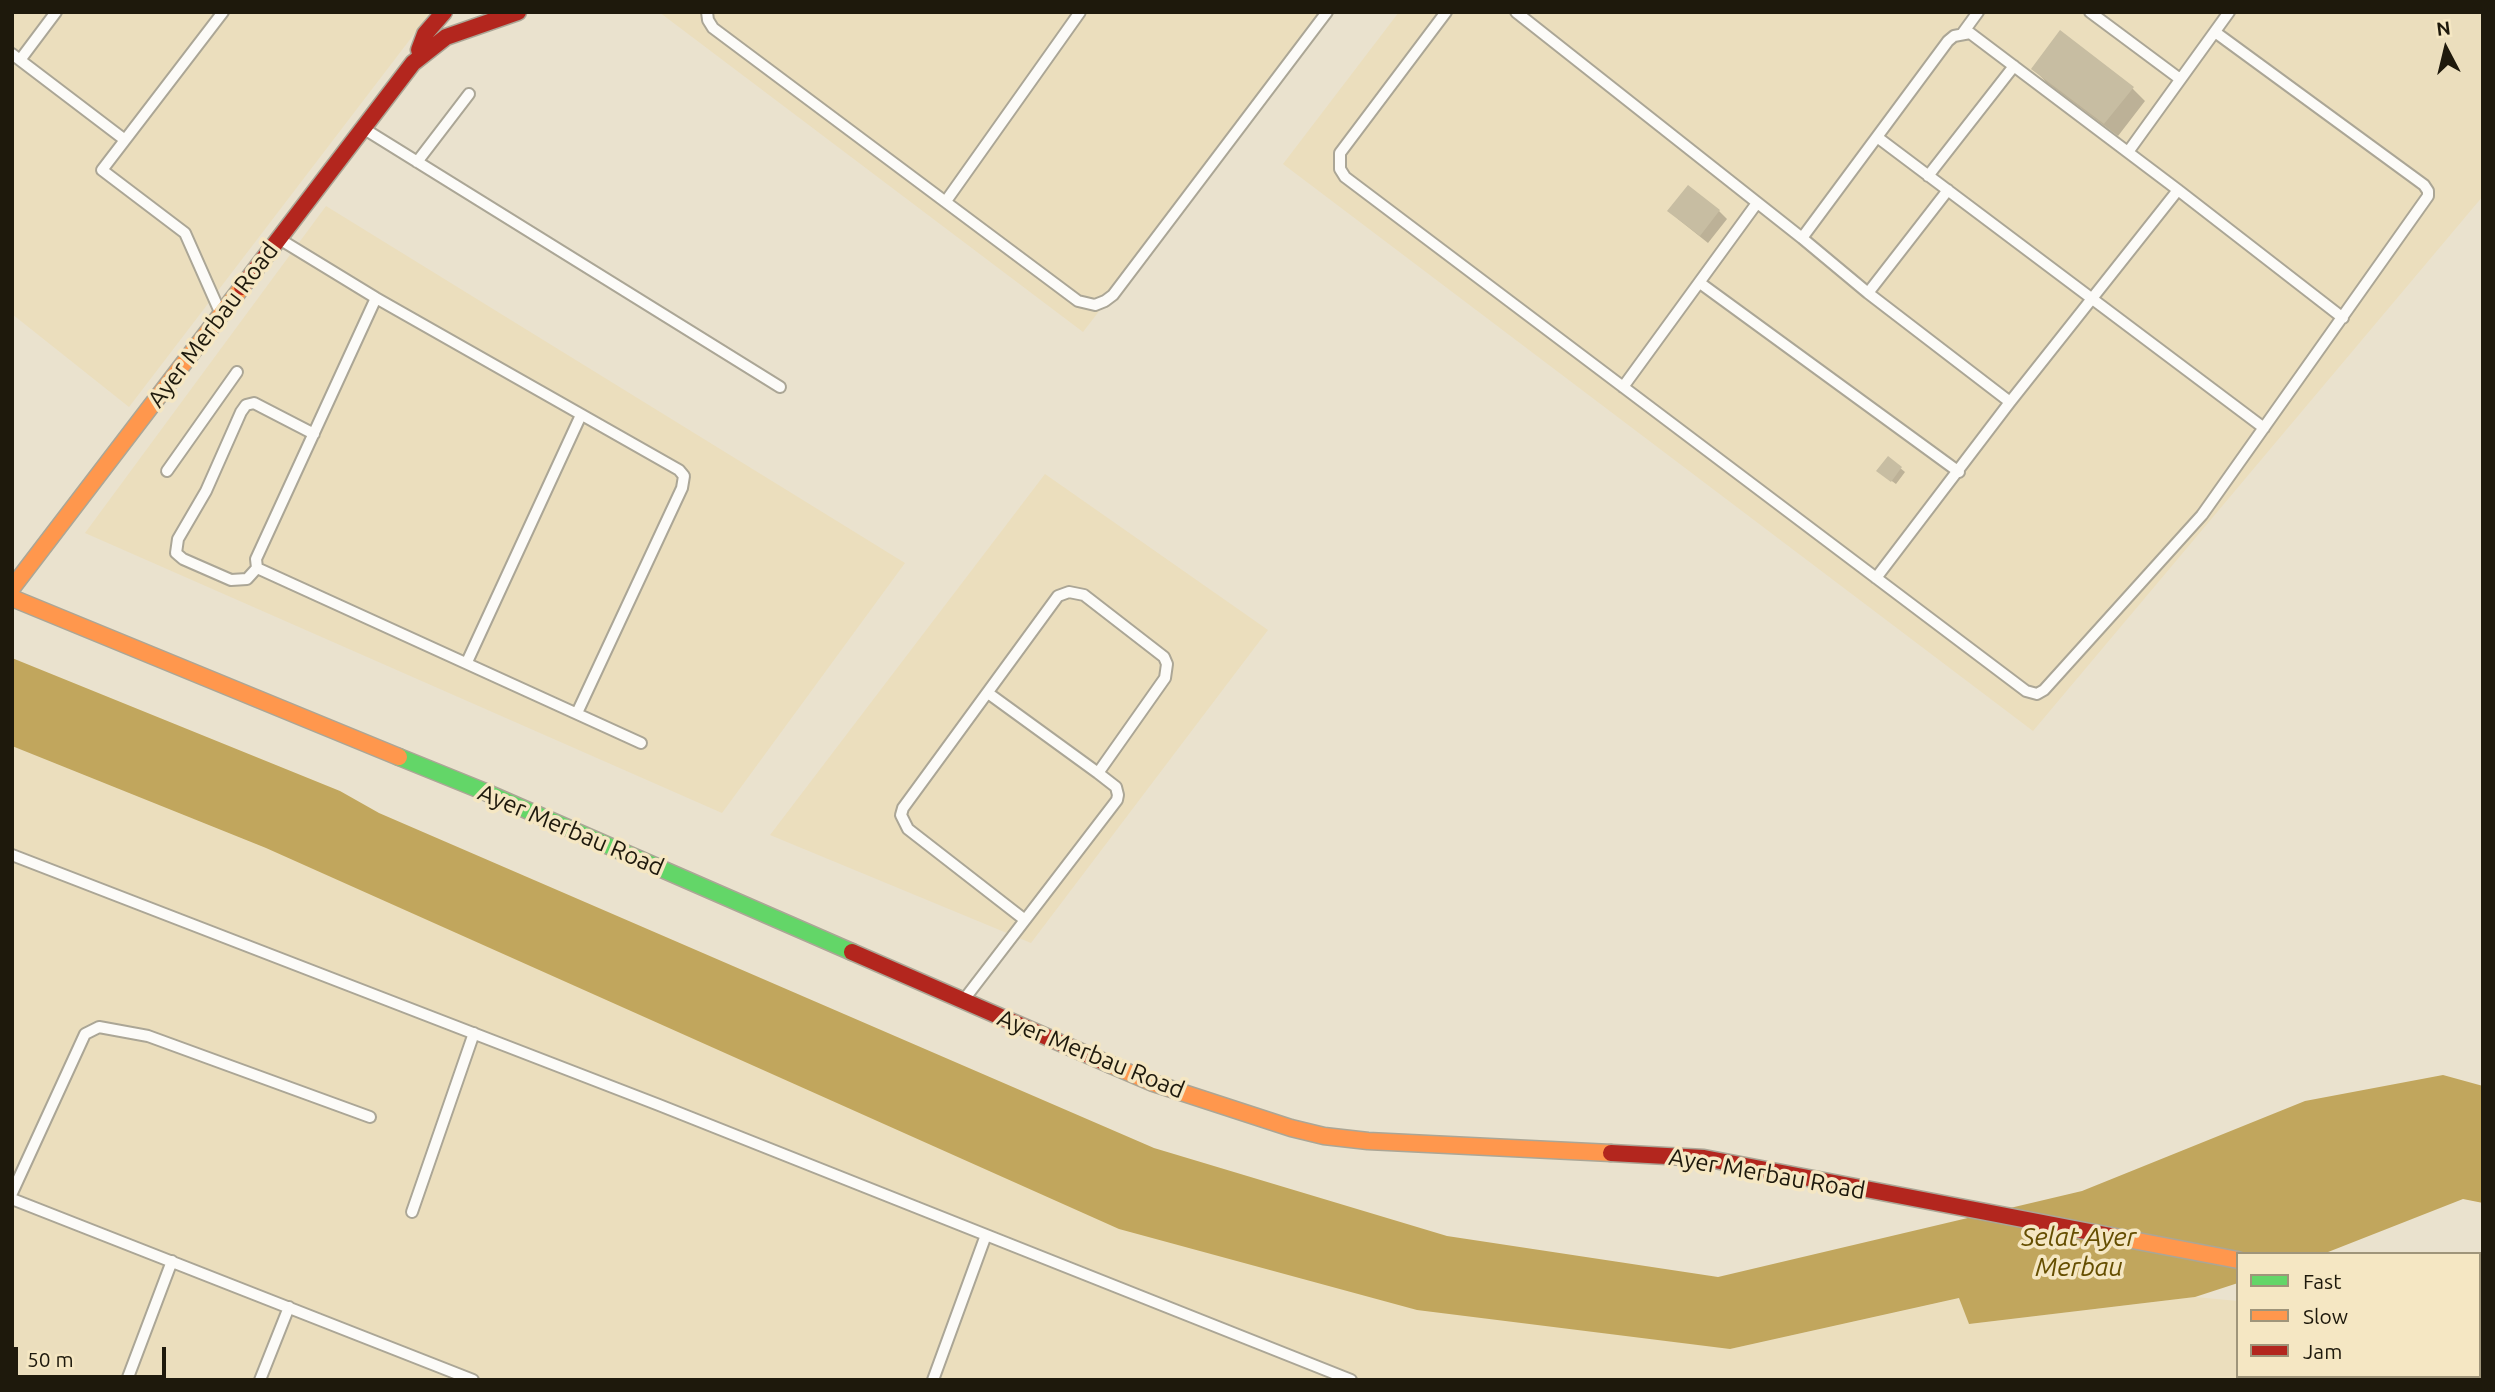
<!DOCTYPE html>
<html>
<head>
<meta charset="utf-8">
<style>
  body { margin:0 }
  #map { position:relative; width:2495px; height:1392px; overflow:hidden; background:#eae2ce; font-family:Ubuntu,sans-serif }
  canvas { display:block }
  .frame { position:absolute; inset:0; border:14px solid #1e190c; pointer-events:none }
  .legend { position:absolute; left:2236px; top:1252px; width:245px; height:126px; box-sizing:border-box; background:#f5e7c3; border:2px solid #9f957a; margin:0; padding:9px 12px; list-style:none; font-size:21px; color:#1e190c }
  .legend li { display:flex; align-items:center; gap:14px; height:35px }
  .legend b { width:35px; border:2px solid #9f957a }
  .north { position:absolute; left:2411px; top:14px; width:70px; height:70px; -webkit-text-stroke:5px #f5e7c3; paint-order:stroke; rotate:353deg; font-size:19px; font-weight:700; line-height:28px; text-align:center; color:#1e190c }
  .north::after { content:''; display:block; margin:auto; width:24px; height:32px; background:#1e190c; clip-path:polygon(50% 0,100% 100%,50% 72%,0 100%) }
  .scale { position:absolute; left:14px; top:1347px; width:152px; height:32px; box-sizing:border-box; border:4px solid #1e190c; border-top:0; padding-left:9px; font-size:21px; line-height:24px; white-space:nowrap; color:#1e190c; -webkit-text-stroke:5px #f5e7c3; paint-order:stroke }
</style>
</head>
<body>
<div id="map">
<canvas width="2495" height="1392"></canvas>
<div class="frame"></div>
<ul class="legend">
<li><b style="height:9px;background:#63d668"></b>Fast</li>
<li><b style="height:9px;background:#ff974d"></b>Slow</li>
<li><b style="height:9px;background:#b3261e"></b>Jam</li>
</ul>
<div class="north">N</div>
<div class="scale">50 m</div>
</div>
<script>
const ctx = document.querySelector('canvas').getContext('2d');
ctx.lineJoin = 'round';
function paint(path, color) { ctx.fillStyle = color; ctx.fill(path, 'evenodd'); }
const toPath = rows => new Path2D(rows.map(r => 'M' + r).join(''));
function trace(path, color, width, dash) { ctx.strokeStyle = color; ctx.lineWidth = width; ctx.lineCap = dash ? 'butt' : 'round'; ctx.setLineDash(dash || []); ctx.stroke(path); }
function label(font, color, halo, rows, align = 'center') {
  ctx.font = font + ' Ubuntu,sans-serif'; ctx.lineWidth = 7; ctx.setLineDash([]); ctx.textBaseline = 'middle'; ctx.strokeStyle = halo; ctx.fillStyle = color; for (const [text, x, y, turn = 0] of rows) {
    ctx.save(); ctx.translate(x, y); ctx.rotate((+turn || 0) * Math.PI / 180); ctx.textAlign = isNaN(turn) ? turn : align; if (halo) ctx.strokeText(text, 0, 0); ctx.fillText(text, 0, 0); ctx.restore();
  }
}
const built = toPath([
  [12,12,431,12,129,407,12,314],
  [659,12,1329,12,1083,332],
  [1399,12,2483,12,2481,17,2483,196,2033,731,1283,164],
  [326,206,905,563,722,813,85,533],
  [1045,474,1268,630,1031,943,770,835],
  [12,746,266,848,1730,1349,1960,1298,1969,1324,2195,1297,2238,1301,2238,1376,2479,1376,2479,1319,2483,1320,2483,1380,12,1380]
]);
const water = toPath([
  [12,658,340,791,379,813,1154,1148,1447,1236,1718,1277,2082,1191,2305,1101,2443,1075,2483,1086,2483,1203,2463,1199,2323,1254,2238,1254,2238,1283,2195,1297,1969,1324,1959,1298,1730,1349,1417,1310,1119,1229,266,848,12,746]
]);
const shadow = toPath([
  [2060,32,2133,89,2145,101,2118,136,2046,82,2034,69],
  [1719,211,1727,219,1708,243,1678,219],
  [1888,458,1905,472,1896,484,1882,474]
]);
const building = toPath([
  [2060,30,2134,87,2104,124,2031,69],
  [1688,185,1720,210,1700,236,1667,211],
  [1888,456,1902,467,1891,482,1876,471]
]);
const lane = toPath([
  [707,12,708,20,713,28,1078,301,1095,305,1105,301,1113,295,1327,12],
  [1446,12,1340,153,1340,169,1345,177,2026,691,2037,694,2044,690,2202,515,2428,196,2428,191,2424,185,2215,32],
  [1516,12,1802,238,1868,293,2010,402],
  [2090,12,2180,79],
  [1962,34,1978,12],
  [12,54,125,140,223,12],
  [20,60,56,12],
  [366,130,780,387],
  [1877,137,2264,428],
  [125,140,102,170,185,233,220,312],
  [2128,152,2229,12],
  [417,162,469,94],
  [1928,176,2014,66],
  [946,201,1080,12],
  [1802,238,1948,41,1954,36,1970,33,2178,190,2343,318],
  [281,240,376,298,679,470,684,476,682,488,577,713],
  [1700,283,1959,472],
  [1868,293,1948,190],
  [1623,387,1757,203],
  [314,434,254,403,246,405,241,412,206,491,178,539,176,553,183,559,231,580,247,579,257,568,256,559,376,298],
  [167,471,237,372],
  [257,568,641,743],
  [1876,578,2010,402,2178,190],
  [467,662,581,415],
  [12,855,659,1105,1351,1380],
  [1025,920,908,829,901,815,903,808,1058,596,1069,592,1084,595,1164,657,1167,664,1165,678,1098,773],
  [966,997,1117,800,1118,795,1116,787,1098,773,988,693],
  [12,1193,85,1034,99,1027,148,1036,370,1117],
  [12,1199,473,1380],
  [412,1212,474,1033],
  [127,1380,172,1261],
  [260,1380,289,1307],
  [933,1380,986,1235]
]);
const fast = toPath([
  [399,757,483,791,852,952]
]);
const slow = toPath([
  [12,588,242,287],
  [12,598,399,757],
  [1111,1065,1153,1083,1291,1128,1324,1136,1368,1141,1611,1153],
  [2111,1236,2238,1260]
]);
const jam = toPath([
  [419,50,425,34,444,12],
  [242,287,413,63,446,37,518,12],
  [852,952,1111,1065],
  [1611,1153,1704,1158,2111,1236],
  [2479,1307,2483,1307]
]);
const streetNames = [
  ["Ayer Merbau Road",213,325,-53],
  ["Ayer Merbau Road",571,830,23],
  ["Ayer Merbau Road",1091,1054,22],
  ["Ayer Merbau Road",1767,1174,10]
];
const waterNames = [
  ["Selat Ayer",2079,1237],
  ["Merbau",2079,1267]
];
paint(built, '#ebdebd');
paint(water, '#c1a65d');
paint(shadow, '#0003');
paint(building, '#c7bda2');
trace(lane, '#aba696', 14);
trace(fast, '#aba696', 19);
trace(slow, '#aba696', 19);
trace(jam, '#aba696', 19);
trace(lane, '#fcfbf8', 10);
trace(fast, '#63d668', 16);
trace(slow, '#ff974d', 16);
trace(jam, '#b3261e', 16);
label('24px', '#1e190c', '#f5e7c3', streetNames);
label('italic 26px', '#654e00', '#f5e7c3', waterNames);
</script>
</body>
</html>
